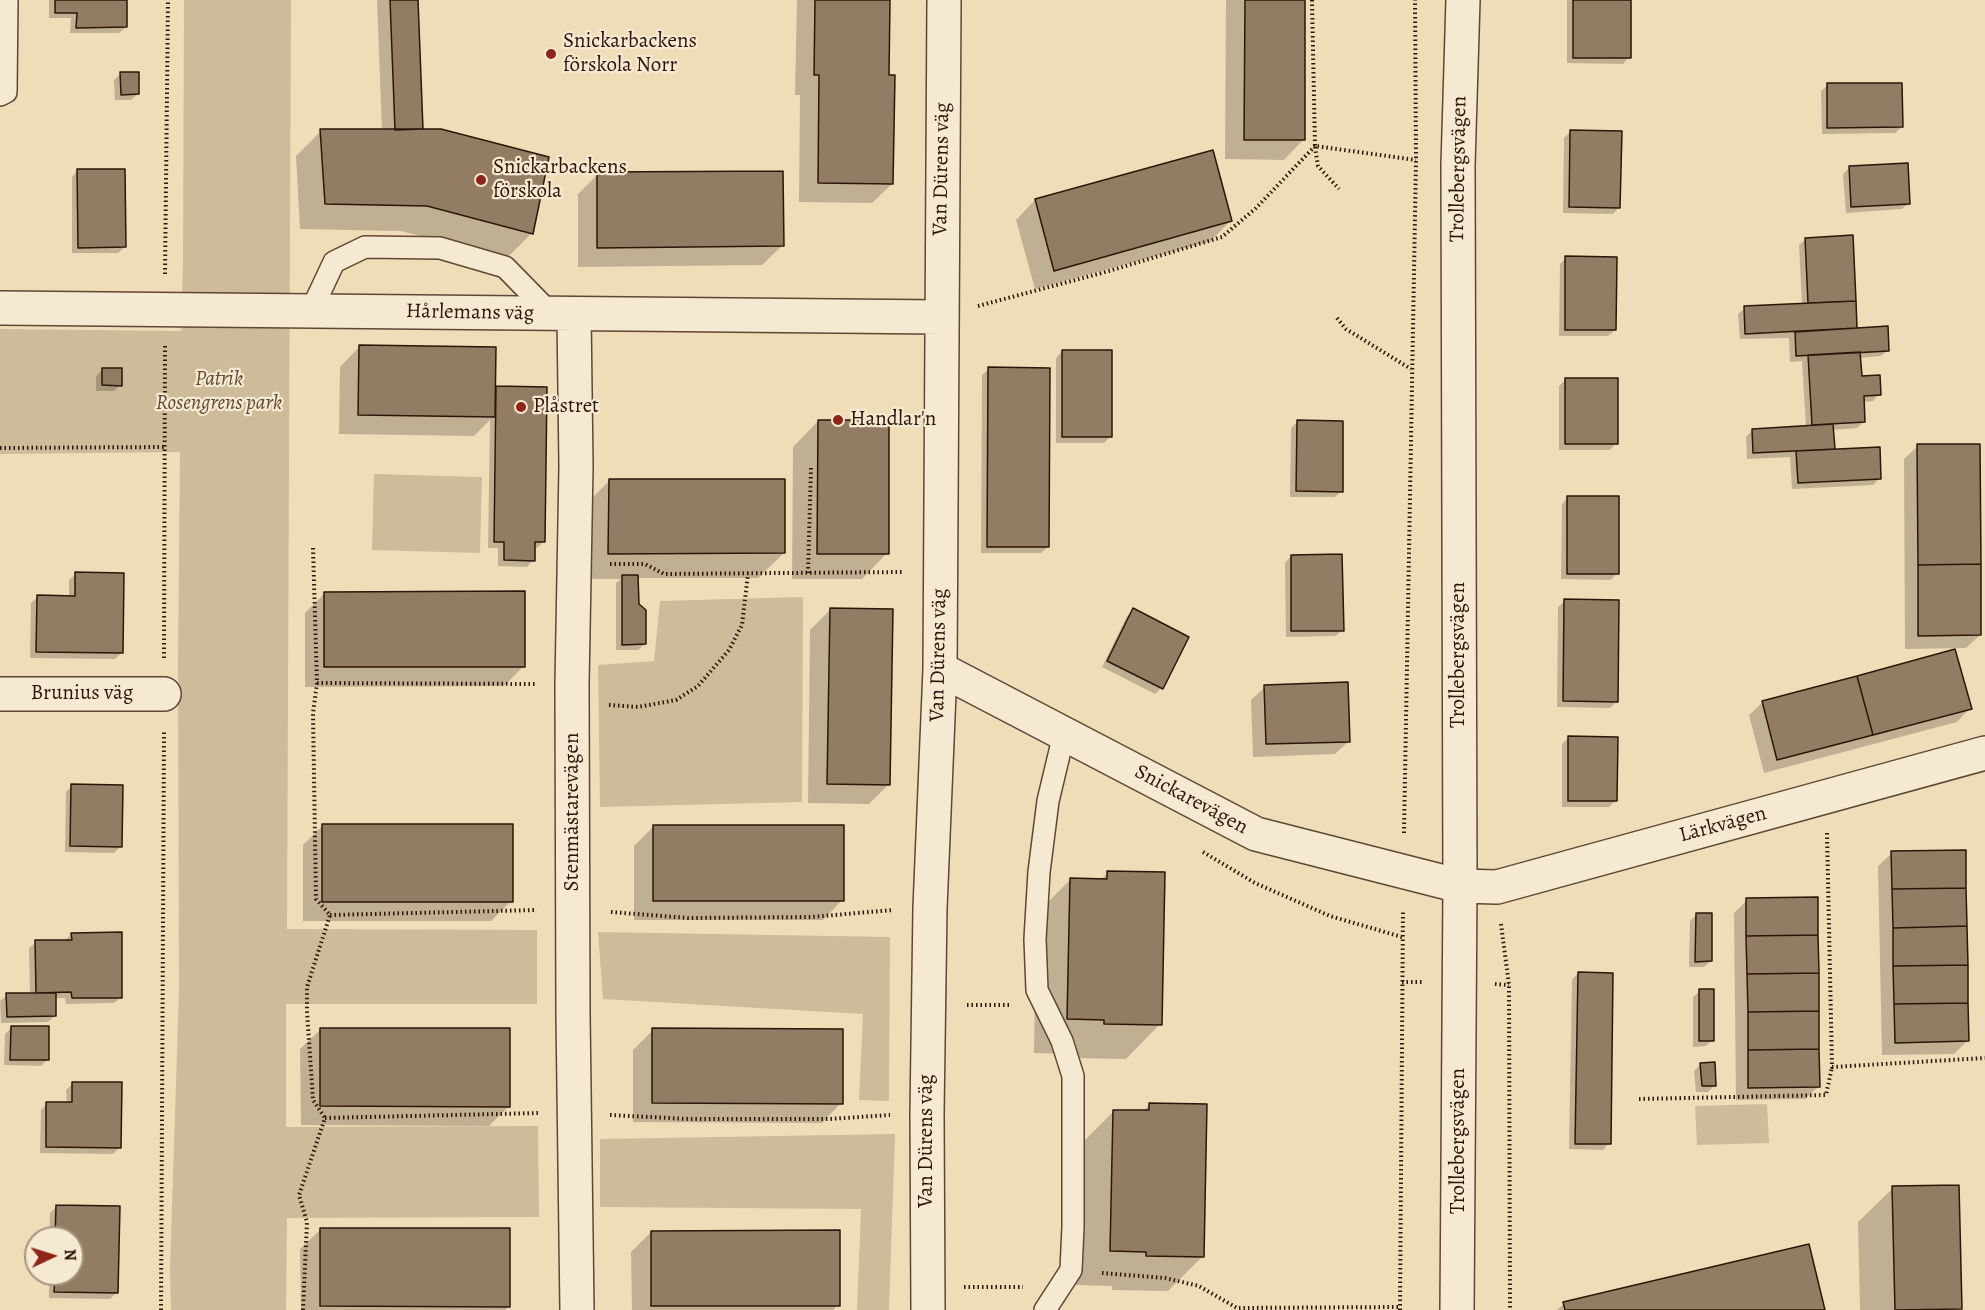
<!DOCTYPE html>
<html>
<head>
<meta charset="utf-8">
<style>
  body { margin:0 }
  #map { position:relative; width:1985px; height:1310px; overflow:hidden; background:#efddb8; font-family:Alegreya,serif }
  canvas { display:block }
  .north { position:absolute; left:24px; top:1226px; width:60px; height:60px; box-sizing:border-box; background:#f5e9d1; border:2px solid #a59481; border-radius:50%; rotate:86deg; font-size:16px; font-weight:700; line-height:24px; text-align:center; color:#2e1509 }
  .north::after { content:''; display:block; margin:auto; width:21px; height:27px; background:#8f2418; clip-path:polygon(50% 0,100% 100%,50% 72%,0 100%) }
</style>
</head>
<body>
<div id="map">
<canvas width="1985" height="1310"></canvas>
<div class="north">N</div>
</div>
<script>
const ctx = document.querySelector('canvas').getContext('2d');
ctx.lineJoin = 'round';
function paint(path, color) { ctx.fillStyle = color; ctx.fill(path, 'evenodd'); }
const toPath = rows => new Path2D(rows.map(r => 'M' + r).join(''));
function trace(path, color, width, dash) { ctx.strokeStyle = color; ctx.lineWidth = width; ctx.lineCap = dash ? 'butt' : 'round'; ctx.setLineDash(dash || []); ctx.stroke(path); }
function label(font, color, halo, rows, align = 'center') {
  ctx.font = font + ' Alegreya,serif'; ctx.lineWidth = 4.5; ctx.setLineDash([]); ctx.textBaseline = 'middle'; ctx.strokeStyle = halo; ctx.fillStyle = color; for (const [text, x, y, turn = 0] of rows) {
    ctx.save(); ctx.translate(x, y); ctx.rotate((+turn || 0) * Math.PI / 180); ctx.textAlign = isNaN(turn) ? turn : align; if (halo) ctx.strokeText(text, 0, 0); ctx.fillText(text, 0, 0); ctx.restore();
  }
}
const green = toPath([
  [184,0,291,0,287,929,537,930,537,1004,286,1004,286,1127,538,1126,539,1217,287,1218,286,1310,171,1310,170,1268,179,990,178,662,180,452,0,454,0,329,181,331,183,259],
  [374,474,482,477,480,553,372,550],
  [803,597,802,802,600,807,598,665,654,661,660,601],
  [598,932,890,937,889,1101,859,1100,863,1014,603,999],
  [1767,1104,1769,1143,1697,1145,1695,1106],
  [895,1134,889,1310,857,1310,861,1209,600,1207,600,1139]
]);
const shadow = toPath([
  [49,0,126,0,126,27,119,33,70,33,71,18,49,18],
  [377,0,416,0,421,128,532,233,506,259,401,231,300,229,296,156,321,131,382,131],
  [797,0,889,0,888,76,892,184,872,203,799,202,800,95,795,95],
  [1226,0,1304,0,1303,140,1284,160,1225,159],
  [1567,0,1629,0,1629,57,1623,64,1567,63],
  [120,74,138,94,131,100,115,100,114,80],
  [1828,85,1902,127,1895,133,1822,134,1821,91],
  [1570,132,1619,207,1613,214,1563,213,1564,138],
  [1849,168,1909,203,1902,209,1846,213,1843,174],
  [78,170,125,247,118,253,72,253,72,177],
  [598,174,782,246,762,265,578,267,578,194],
  [1035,200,1230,221,1211,241,1035,289,1016,220],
  [1851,236,1856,330,1888,350,1881,356,1859,358,1861,377,1879,394,1873,401,1863,402,1864,422,1857,428,1832,430,1833,450,1880,478,1873,485,1792,489,1790,457,1747,459,1746,437,1753,430,1806,427,1802,361,1790,362,1789,338,1740,339,1738,314,1745,308,1802,305,1799,245,1806,239],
  [1566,258,1615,330,1608,336,1559,336,1560,264],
  [359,347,494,390,496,388,544,541,537,548,533,548,533,560,527,567,498,566,498,548,488,548,490,420,474,436,339,434,340,367],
  [1062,351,1110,437,1104,443,1056,443,1056,358],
  [103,369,120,385,114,391,96,391,96,376],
  [989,369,1048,547,1041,553,981,553,982,375],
  [1565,380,1616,443,1610,450,1559,450,1559,386],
  [818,421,887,553,862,579,792,579,793,447],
  [1297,422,1341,491,1335,497,1290,497,1291,428],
  [1918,446,1980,635,1966,648,1905,649,1904,459],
  [609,481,784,553,758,578,636,578,637,604,645,644,638,650,616,650,616,583,621,579,584,579,584,506],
  [1568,497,1617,573,1611,580,1561,579,1562,504],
  [1291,556,1342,630,1336,636,1286,637,1285,563],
  [76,574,121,653,115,659,30,658,31,603,38,597,69,597,69,580],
  [325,593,524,666,504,686,305,687,305,613],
  [1565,601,1616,702,1610,708,1557,707,1558,607],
  [830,610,889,784,869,804,808,803,810,630],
  [1133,610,1161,688,1155,694,1102,667,1127,616],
  [1265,687,1349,741,1335,754,1253,757,1251,700],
  [1763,702,1970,708,1957,722,1764,773,1749,715],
  [1568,738,1615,801,1609,807,1562,807,1562,744],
  [72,786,120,847,114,853,65,852,66,792],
  [323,825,511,901,491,921,303,921,303,845],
  [654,826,842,900,823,920,634,920,634,846],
  [1892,853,1967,1041,1954,1054,1882,1055,1878,866],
  [1108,873,1160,1024,1126,1059,1070,1058,1070,1054,1034,1053,1036,914,1071,879,1100,880],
  [1747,900,1819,1086,1805,1099,1736,1100,1734,913],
  [1696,915,1711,961,1704,967,1689,967,1690,921],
  [72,934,121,997,114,1003,66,1004,65,998,55,998,55,1016,48,1022,1,1023,0,1001,7,995,30,994,29,948,36,942,65,940],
  [1578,973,1609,1143,1603,1150,1569,1149,1572,980],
  [1700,991,1712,1040,1706,1046,1693,1047,1693,997],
  [11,1028,47,1060,41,1066,4,1065,5,1034],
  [320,1030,509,1106,489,1126,301,1125,300,1049],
  [653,1030,841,1103,822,1123,633,1122,633,1050],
  [1701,1064,1715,1085,1708,1092,1696,1092,1694,1071],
  [73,1083,120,1147,113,1154,40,1153,41,1110,47,1104,67,1104,66,1090],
  [1150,1104,1202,1257,1168,1291,1112,1290,1112,1286,1076,1285,1079,1146,1114,1111,1142,1112],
  [1893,1188,1960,1308,1958,1310,1860,1310,1858,1222],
  [56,1207,117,1292,110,1299,49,1298,49,1274,72,1274,72,1238,49,1238,50,1213],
  [320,1230,509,1306,505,1310,301,1310,300,1249],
  [651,1232,838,1305,833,1310,632,1310,631,1252],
  [1564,1304,1823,1310,1557,1310]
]);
const building = toPath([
  [55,0,127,0,127,27,76,28,77,13,55,13,55,0],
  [390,0,418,0,423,129,395,130,390,0],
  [815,0,890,0,889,75,895,75,893,184,818,183,819,75,814,75,815,0],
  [1245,0,1305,0,1305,140,1244,140,1245,0],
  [1573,0,1631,0,1631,58,1573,58,1573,0],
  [120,72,139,72,139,94,121,95,120,72],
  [1827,83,1902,83,1903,127,1827,128,1827,83],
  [320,129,441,129,549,157,533,234,427,206,325,204,320,129],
  [1570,130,1622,131,1620,208,1569,207,1570,130],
  [1213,150,1232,221,1054,271,1035,199,1213,150],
  [1908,163,1910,204,1851,207,1849,166,1908,163],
  [77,169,125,169,126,247,78,248,77,169],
  [783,171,784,246,597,248,597,172,783,171],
  [1853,235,1856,301,1808,303,1805,238,1853,235],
  [1565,256,1617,257,1616,330,1565,330,1565,256],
  [1856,301,1857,328,1745,334,1744,306,1856,301],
  [1888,326,1889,351,1796,356,1795,332,1888,326],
  [359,345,496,347,495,417,358,415,359,345],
  [1062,350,1112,350,1112,437,1062,437,1062,350],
  [1860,352,1862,376,1880,375,1881,395,1864,396,1865,422,1812,425,1808,355,1860,352],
  [988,367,1050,368,1049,547,987,547,988,367],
  [102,368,122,368,122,386,102,385,102,368],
  [1565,378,1618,378,1618,444,1565,444,1565,378],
  [496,386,547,387,545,542,535,542,535,561,504,560,504,542,494,542,496,386],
  [818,420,889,420,889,554,817,554,818,420],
  [1297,420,1343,421,1343,492,1296,491,1297,420],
  [1833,424,1835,449,1753,453,1752,429,1833,424],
  [1917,444,1980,444,1981,564,1918,565,1917,444],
  [1880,447,1881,479,1798,483,1796,451,1880,447],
  [609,479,785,479,785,553,608,554,609,479],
  [1567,496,1619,496,1619,574,1567,574,1567,496],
  [1342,554,1344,631,1291,631,1291,555,1342,554],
  [1981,564,1981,635,1918,636,1918,565,1981,564],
  [75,572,124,573,123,653,36,652,37,595,75,596,75,572],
  [622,575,638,575,639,604,646,610,646,644,622,645,622,575],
  [525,591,525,667,324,667,324,592,525,591],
  [1564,599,1619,600,1618,702,1563,701,1564,599],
  [830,608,893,609,890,785,827,784,830,608],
  [1133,608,1189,637,1163,689,1107,661,1133,608],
  [1955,649,1972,709,1873,735,1857,676,1955,649],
  [1857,676,1873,735,1777,760,1762,701,1857,676],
  [1348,682,1350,742,1266,744,1264,685,1348,682],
  [1568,736,1618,737,1617,801,1568,801,1568,736],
  [71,784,123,785,122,847,70,846,71,784],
  [322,824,513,824,513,902,322,902,322,824],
  [653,825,844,825,844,901,653,901,653,825],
  [1966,850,1966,888,1892,889,1891,851,1966,850],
  [1107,871,1165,872,1162,1025,1104,1024,1104,1020,1067,1019,1070,878,1107,879,1107,871],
  [1966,888,1967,926,1893,928,1892,889,1966,888],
  [1818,897,1818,935,1746,936,1746,898,1818,897],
  [1696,913,1712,913,1712,961,1695,962,1696,913],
  [1967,926,1968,965,1893,966,1893,928,1967,926],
  [122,932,122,998,72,998,71,992,36,993,35,940,72,940,71,933,122,932],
  [1818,935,1819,973,1747,974,1746,936,1818,935],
  [1968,965,1968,1003,1894,1004,1893,966,1968,965],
  [1578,972,1613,973,1611,1144,1575,1144,1578,972],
  [1819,973,1819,1011,1748,1012,1747,974,1819,973],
  [1699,989,1714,989,1714,1041,1699,1041,1699,989],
  [6,993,56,993,56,1016,7,1017,6,993],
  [1968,1003,1969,1041,1895,1043,1894,1004,1968,1003],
  [1819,1011,1819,1049,1748,1050,1748,1012,1819,1011],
  [11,1026,49,1026,49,1060,10,1060,11,1026],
  [320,1028,510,1028,510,1107,320,1106,320,1028],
  [652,1028,843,1029,843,1104,652,1103,652,1028],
  [1819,1049,1820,1087,1748,1088,1748,1050,1819,1049],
  [1715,1062,1716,1086,1702,1086,1700,1063,1715,1062],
  [72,1082,122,1082,121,1148,46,1147,46,1102,72,1102,72,1082],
  [1149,1103,1207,1104,1204,1257,1146,1256,1146,1252,1110,1251,1113,1110,1149,1110,1149,1103],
  [1959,1185,1962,1309,1895,1310,1892,1186,1959,1185],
  [56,1205,120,1206,118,1293,54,1292,55,1274,72,1274,72,1238,55,1238,56,1205],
  [320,1228,510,1228,510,1307,320,1306,320,1228],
  [840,1230,840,1306,651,1306,651,1231,840,1230],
  [1809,1244,1825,1310,1565,1310,1563,1302,1809,1244]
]);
const path = toPath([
  [1312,0,1315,146,1416,160],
  [1315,147,1318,166,1339,189],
  [165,274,168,0],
  [978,306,1109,271,1222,237,1256,208,1315,146],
  [1337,318,1346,329,1411,369],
  [0,448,165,447],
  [313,548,317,683,313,713,316,899,330,915,307,987,307,1011,313,1100,325,1118],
  [610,564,645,564,664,574,903,572],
  [808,573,811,468],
  [164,658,165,345],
  [317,683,536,684],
  [609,705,638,707,676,700,698,686,729,650,742,625,748,574],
  [1404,833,1416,160,1415,0],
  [1827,833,1832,1067,1985,1058],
  [1203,852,1255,883,1330,916,1402,937],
  [611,912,688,918,811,917,893,910],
  [330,915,537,910],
  [1501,924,1509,985,1510,1310],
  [1402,982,1422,982],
  [1495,984,1509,985],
  [967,1005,1010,1005],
  [1639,1099,1826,1095,1832,1067],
  [610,1115,689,1119,829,1119,890,1115],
  [325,1118,539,1113],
  [1102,1273,1165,1278,1199,1286,1237,1308,1400,1307],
  [964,1287,1023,1287],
  [161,1310,164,732],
  [303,1310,307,1222,299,1195,325,1118],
  [1400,1310,1403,910]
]);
const service = toPath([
  [0,95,6,92,7,0],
  [311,311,334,262,365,247,440,248,505,267,551,314],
  [1045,1310,1071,1270,1073,1227,1073,1076,1062,1041,1037,990,1035,939,1039,872,1048,801,1064,734]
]);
const minor = toPath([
  [0,308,941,317],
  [574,314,576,467,572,684,573,1015,577,1310],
  [940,669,1256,834,1460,886,1497,887,1985,753],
  [0,694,164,694],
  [928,1310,927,1113,930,908,940,669,944,0]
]);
const tertiary = toPath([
  [1457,1310,1460,886,1458,165,1463,0]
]);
const markers = [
  [551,54,6,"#8f2418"],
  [481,180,6,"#8f2418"],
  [521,407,6,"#8f2418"],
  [838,420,6,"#8f2418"]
];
const poiNames = [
  ["Snickarbackens",563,42],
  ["förskola Norr",563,66],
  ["Snickarbackens",493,168],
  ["förskola",493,192],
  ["Plåstret",533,407],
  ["Handlar'n",850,420]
];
const streetNames = [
  ["Van Dürens väg",942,169,-89],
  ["Trollebergsvägen",1459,169,-89],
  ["Hårlemans väg",470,313,1],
  ["Van Dürens väg",939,655,-89],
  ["Trollebergsvägen",1459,655,-90],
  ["Brunius väg",82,694],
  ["Snickarevägen",1191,800,28],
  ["Stenmästarevägen",573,812,-90],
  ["Lärkvägen",1723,825,-15],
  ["Van Dürens väg",927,1141,-90],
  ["Trollebergsvägen",1459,1141,-90]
];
const parkNames = [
  ["Patrik",219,380],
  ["Rosengrens park",219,404]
];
paint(green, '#cebb9a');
paint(shadow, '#0003');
paint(building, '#927d64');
trace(building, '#2e1509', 1.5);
trace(service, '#5e4735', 24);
trace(minor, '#5e4735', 36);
trace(tertiary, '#5e4735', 36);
trace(path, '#2e1509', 4, [1.5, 3]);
trace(service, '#f5e9d1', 21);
trace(minor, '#f5e9d1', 33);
trace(tertiary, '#f5e9d1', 33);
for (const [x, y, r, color] of markers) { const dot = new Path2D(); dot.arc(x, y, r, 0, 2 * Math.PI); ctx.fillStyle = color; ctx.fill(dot); trace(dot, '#f5e9d1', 2); }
label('21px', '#2e1509', '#f5e9d1', poiNames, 'left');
label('21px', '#2e1509', '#f5e9d1', streetNames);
label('italic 21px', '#5e4734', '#f5e9d1', parkNames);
</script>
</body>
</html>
